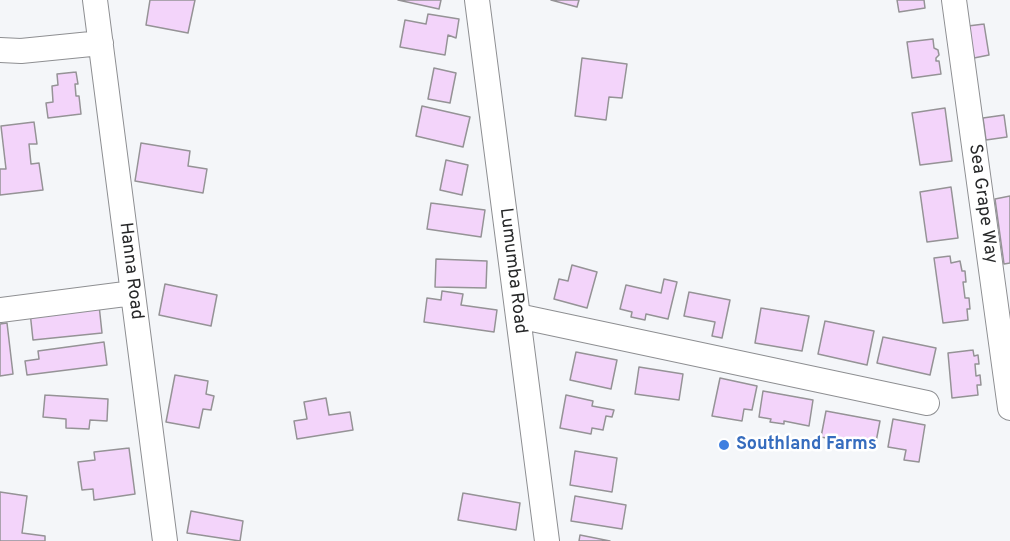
<!DOCTYPE html>
<html>
<head>
<meta charset="utf-8">
<style>
  body { margin:0 }
  canvas { display:block; background:#f4f6f9 }
</style>
</head>
<body>
<canvas width="1010" height="541"></canvas>
<script>
const ctx = document.querySelector('canvas').getContext('2d');
ctx.lineJoin = 'round';
function paint(path, color) { ctx.fillStyle = color; ctx.fill(path, 'evenodd'); }
const toPath = rows => new Path2D(rows.map(r => 'M' + r).join(''));
function trace(path, color, width, dash) { ctx.strokeStyle = color; ctx.lineWidth = width; ctx.lineCap = dash ? 'butt' : 'round'; ctx.setLineDash(dash || []); ctx.stroke(path); }
function label(font, color, halo, rows, align = 'center') {
  ctx.font = font + ' Overpass,sans-serif'; ctx.lineWidth = 5; ctx.setLineDash([]); ctx.textBaseline = 'middle'; ctx.strokeStyle = halo; ctx.fillStyle = color; for (const [text, x, y, turn = 0] of rows) {
    ctx.save(); ctx.translate(x, y); ctx.rotate((+turn || 0) * Math.PI / 180); ctx.textAlign = isNaN(turn) ? turn : align; if (halo) ctx.strokeText(text, 0, 0); ctx.fillText(text, 0, 0); ctx.restore();
  }
}
const building = toPath([
  [150,0,195,0,188,33,146,25,150,0],
  [398,0,441,0,439,9,398,0],
  [551,0,579,0,577,7,551,0],
  [897,0,924,0,925,8,899,12,897,0],
  [428,14,459,19,456,38,448,35,445,55,400,47,405,20,426,24,428,14],
  [984,24,989,55,974,58,968,26,984,24],
  [933,39,934,48,938,50,939,55,936,58,936,61,939,61,941,74,912,78,907,42,933,39],
  [582,58,627,64,622,98,609,97,606,120,575,116,582,58],
  [434,68,456,73,450,103,428,99,434,68],
  [76,72,78,84,75,84,76,96,79,96,81,114,48,118,46,103,53,102,52,86,58,85,57,74,76,72],
  [422,106,470,117,463,147,416,136,422,106],
  [945,108,952,161,920,165,912,113,945,108],
  [1004,115,1007,137,986,140,983,118,1004,115],
  [34,122,37,144,29,144,31,164,39,163,43,190,0,195,0,169,6,169,1,126,34,122],
  [141,143,190,151,188,166,207,169,203,193,135,181,141,143],
  [446,160,468,165,462,195,440,190,446,160],
  [951,187,958,238,927,242,920,192,951,187],
  [1010,196,1010,263,1004,264,995,199,1010,196],
  [431,203,485,210,481,237,427,229,431,203],
  [950,256,951,263,960,261,962,271,965,271,966,282,963,282,965,298,969,298,970,309,967,309,968,320,943,323,934,258,950,256],
  [436,259,487,261,486,288,435,287,436,259],
  [572,265,597,272,587,308,554,299,559,279,568,281,572,265],
  [664,279,677,282,668,319,646,314,645,320,631,317,632,312,620,309,626,285,661,293,664,279],
  [165,284,217,295,211,326,159,315,165,284],
  [442,291,463,294,461,305,497,310,494,332,424,322,427,298,441,300,442,291],
  [689,292,730,300,722,338,712,336,715,322,684,316,689,292],
  [99,305,102,333,33,340,30,312,99,305],
  [761,308,809,316,802,351,755,343,761,308],
  [825,321,874,331,867,365,818,354,825,321],
  [7,323,13,374,0,376,0,324,7,323],
  [883,337,936,348,930,375,877,363,883,337],
  [104,342,107,365,27,375,25,361,39,359,38,351,104,342],
  [973,350,974,356,978,355,979,364,975,364,976,376,980,375,981,385,977,385,978,395,952,398,948,353,973,350],
  [576,352,617,360,611,389,570,380,576,352],
  [639,367,683,374,679,400,635,394,639,367],
  [175,375,208,381,206,394,214,396,211,410,203,409,199,428,166,422,175,375],
  [720,378,757,386,752,410,744,409,742,421,712,416,720,378],
  [763,391,813,400,809,426,784,421,784,424,770,422,771,419,759,417,763,391],
  [45,395,108,399,107,421,90,420,89,429,66,428,66,419,43,417,45,395],
  [566,395,593,401,592,406,614,410,612,417,606,416,603,430,592,428,591,434,560,428,566,395],
  [326,398,329,415,350,412,353,430,297,439,294,421,307,419,304,402,326,398],
  [826,411,880,421,875,447,821,437,826,411],
  [893,419,925,425,919,462,904,460,906,450,888,447,893,419],
  [129,448,135,494,94,500,93,489,82,490,78,462,95,460,94,452,129,448],
  [575,451,617,458,612,492,570,485,575,451],
  [0,492,27,496,22,533,45,536,45,541,0,541,0,492],
  [463,493,520,503,516,530,458,520,463,493],
  [575,496,626,505,622,529,571,521,575,496],
  [191,511,243,521,240,541,187,533,191,511],
  [580,535,610,541,579,541,580,535]
]);
const minor = toPath([
  [95,0,165,541],
  [477,0,547,541],
  [954,0,1010,408],
  [0,50,21,51,101,43],
  [0,310,133,293],
  [518,316,927,403]
]);
const markers = [
  [724,445,6,"#3f7fe0"]
];
const streetNames = [
  ["Sea Grape Way",982,204,82],
  ["Hanna Road",130,271,83],
  ["Lumumba Road",512,271,83]
];
const shopNames = [
  ["Southland Farms",736,445]
];
paint(building, '#f3d4fa');
trace(building, '#959396', 1.5);
trace(minor, '#8e8f92', 26);
trace(minor, '#fff', 24);
for (const [x, y, r, color] of markers) { const dot = new Path2D(); dot.arc(x, y, r, 0, 2 * Math.PI); ctx.fillStyle = color; ctx.fill(dot); trace(dot, '#fff', 2); }
label('18px', '#272829', '#fff', streetNames);
label('bold 18px', '#366cbe', '#fff', shopNames, 'left');
</script>
</body>
</html>
